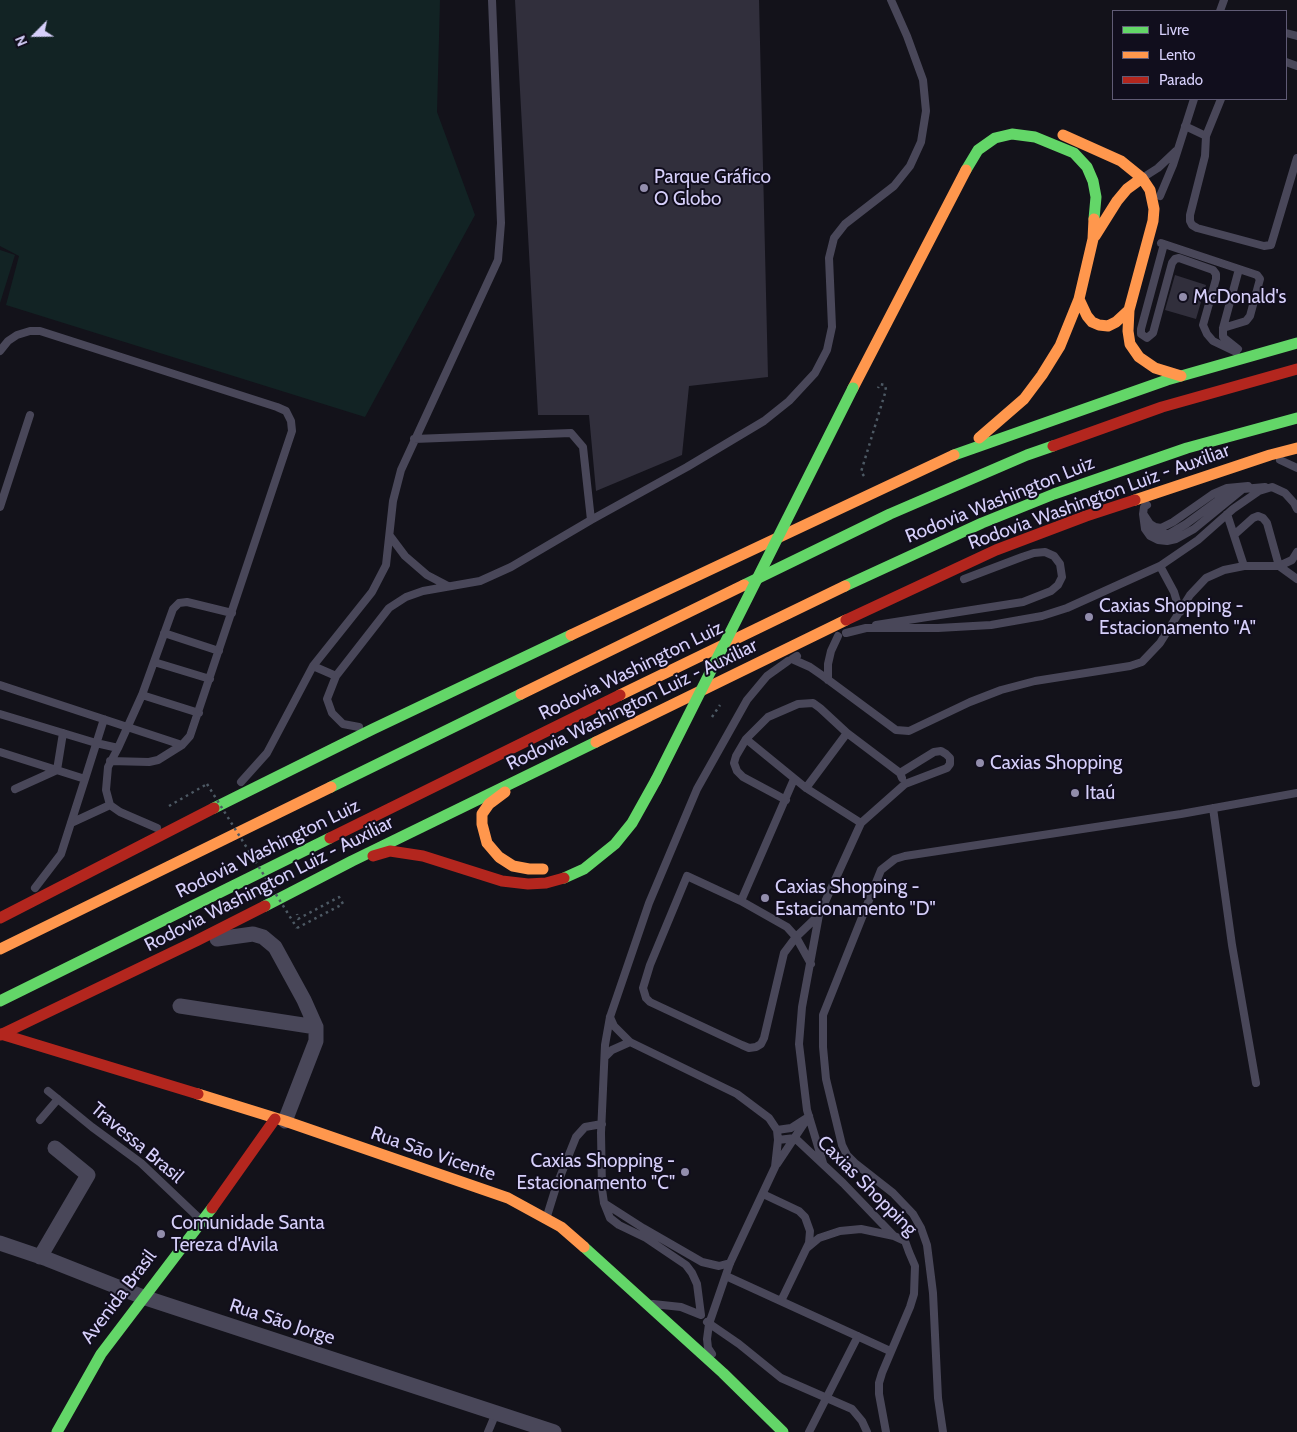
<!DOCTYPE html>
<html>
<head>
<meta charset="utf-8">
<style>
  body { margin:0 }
  #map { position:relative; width:1297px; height:1432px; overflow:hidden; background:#13121a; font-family:Cabin,sans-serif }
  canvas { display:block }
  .legend { position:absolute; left:1112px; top:10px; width:175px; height:90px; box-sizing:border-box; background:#110e1d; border:1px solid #605b75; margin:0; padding:6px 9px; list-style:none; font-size:15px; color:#d6cffa }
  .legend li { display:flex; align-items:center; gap:10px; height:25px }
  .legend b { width:25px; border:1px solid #605b75 }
  .north { position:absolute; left:10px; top:10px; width:50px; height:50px; -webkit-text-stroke:4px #110e1d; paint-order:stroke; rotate:247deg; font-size:14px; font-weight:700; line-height:20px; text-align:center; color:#d6cffa }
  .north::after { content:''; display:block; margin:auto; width:18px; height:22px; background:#d6cffa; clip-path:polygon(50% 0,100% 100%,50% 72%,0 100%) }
</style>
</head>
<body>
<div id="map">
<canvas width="1297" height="1432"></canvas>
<ul class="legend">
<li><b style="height:6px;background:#63d668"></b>Livre</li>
<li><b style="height:6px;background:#ff974d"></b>Lento</li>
<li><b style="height:6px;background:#b3261e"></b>Parado</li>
</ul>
<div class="north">N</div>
</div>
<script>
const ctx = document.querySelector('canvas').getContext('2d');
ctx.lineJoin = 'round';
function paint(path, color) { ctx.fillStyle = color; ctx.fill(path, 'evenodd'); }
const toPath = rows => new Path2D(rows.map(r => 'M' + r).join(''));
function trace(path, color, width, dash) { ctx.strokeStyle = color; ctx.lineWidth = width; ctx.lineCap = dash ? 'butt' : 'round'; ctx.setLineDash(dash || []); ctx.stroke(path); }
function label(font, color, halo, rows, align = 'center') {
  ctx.font = font + ' Cabin,sans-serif'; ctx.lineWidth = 4; ctx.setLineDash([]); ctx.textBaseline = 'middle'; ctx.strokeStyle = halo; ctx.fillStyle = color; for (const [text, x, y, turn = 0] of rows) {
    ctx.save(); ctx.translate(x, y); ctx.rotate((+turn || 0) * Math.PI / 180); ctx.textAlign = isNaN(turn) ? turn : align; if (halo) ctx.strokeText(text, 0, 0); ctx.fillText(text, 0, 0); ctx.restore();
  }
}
const green = toPath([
  [0,0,440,0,437,112,475,215,365,417,6,305,19,256,0,246],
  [0,250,15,255,0,303]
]);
const building = toPath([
  [515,0,759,0,768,377,689,386,682,455,596,491,589,415,538,415],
  [1175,275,1206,285,1196,319,1165,310]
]);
const path = toPath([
  [864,476,861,472,886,390,885,385,880,384,878,388],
  [712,717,720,705],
  [169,806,207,784],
  [297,928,343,904,339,897,298,919,297,914]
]);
const lane = toPath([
  [1220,11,1224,0],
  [1286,33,1297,36],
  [1286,62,1297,66],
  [1221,99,1206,136,1205,156,1190,215,1190,221,1192,225,1197,228,1264,246,1271,245,1297,158],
  [1185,126,1206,136],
  [1147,175,1158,168,1176,151],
  [1160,196,1173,165,1194,99],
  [1161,243,1239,269,1223,328,1223,337,1238,349],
  [1164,244,1141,329,1141,334,1147,338,1153,333,1172,263,1175,259,1179,258,1213,270,1216,274,1216,279,1203,325,1207,334,1213,341,1236,352],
  [1223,328,1246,321,1250,316,1260,279,1257,275,1239,269],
  [0,351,8,341,17,335,30,331,40,331,277,407,286,411,291,421,292,431,190,736,182,745,158,760,149,762,110,761],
  [414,439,571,433,583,447,591,520],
  [1280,460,1297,468],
  [1147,505,1144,507,1143,514,1145,529,1150,536,1158,540,1167,541,1176,539,1194,529,1243,489,1265,487],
  [0,507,30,415],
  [1227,514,1244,566],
  [1144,515,1150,524,1155,527,1161,528,1173,522,1213,494,1227,488,1248,486],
  [1147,529,1156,533,1169,534,1186,524,1220,499,1236,491],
  [1234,535,1253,518,1258,516,1263,518,1267,523,1279,566],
  [390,536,405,556,427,575,448,586],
  [1160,566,1174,592,1180,612],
  [1279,566,1297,579],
  [876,625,1023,602,1051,591,1058,585,1062,577,1060,564,1054,556,1045,552,1034,553,1022,557,964,579],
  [164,633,219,651],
  [846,633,866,628,938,628,991,625,1042,616,1067,608,1160,566,1198,540,1233,509,1259,491,1272,487,1285,493,1294,503,1297,509],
  [797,656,792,659,810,667,823,676,896,730,909,731,970,702,1001,690,1035,681,1130,666,1142,662,1160,643,1190,595,1206,578,1224,570,1244,566,1279,566,1292,560,1297,552],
  [154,662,210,679],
  [313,666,336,676],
  [828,680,828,664,831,651,838,636],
  [0,685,182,745],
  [142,695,199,713],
  [0,714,96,743,118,748,108,767,106,790,110,805,120,812,157,828],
  [359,727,343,724,332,713,327,699,336,676,389,608,406,597,423,591,480,581,511,567,591,520,687,467,764,421,789,401,815,373,827,350,832,327,829,258,834,238,845,224,894,186,910,166,921,142,926,111,923,80,907,36,891,0],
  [746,739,806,788,861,823],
  [118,748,142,695,173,609,179,603,187,602,232,613],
  [0,752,85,779,61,854,35,888],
  [85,779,104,719],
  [241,782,267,753,313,666,372,592,386,565,393,501,401,470,498,260,501,223,492,0],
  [806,788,847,733],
  [15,789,57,770,63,733],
  [786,800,743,777,737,771,734,763,736,756,746,739,768,717,798,704,813,703,820,708,847,733,900,773,902,778],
  [1213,808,1232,945,1256,1083],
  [71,823,110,805],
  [741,901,794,779],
  [811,964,796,937,787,927,741,901,687,876,650,965,643,988,646,998,650,1002,742,1045,749,1048,756,1047,761,1044,764,1038,784,953,796,937,819,915],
  [610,1017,614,1026,630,1042,737,1094,769,1118,777,1130,778,1140,775,1167,730,1263,709,1324,707,1339,708,1348,712,1354],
  [606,1056,612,1050,630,1042],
  [48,1091,92,1127,141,1163,201,1220],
  [40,1120,58,1099],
  [777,1130,791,1128,805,1119],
  [778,1140,795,1138,843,1183,894,1236,905,1241,909,1252,915,1266,914,1294,910,1307,882,1373,879,1383,879,1394,886,1432],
  [823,1163,807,1110,799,1044,802,1007,819,915,861,823,905,784,947,768,950,764,950,758,946,754,941,751,934,752,900,773],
  [777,1164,809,1116],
  [763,1194,799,1211,805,1217,810,1231,809,1243,781,1301],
  [604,1203,610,1218,619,1225,646,1238,686,1265,692,1273,697,1284,701,1315,681,1307,653,1304],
  [547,1216,556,1187,576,1137,585,1127,602,1124],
  [807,1248,819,1238,840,1231,861,1229,894,1236],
  [730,1263,719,1266,702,1262,643,1228,604,1203,602,1189,601,1133,605,1045,610,1017,649,903,697,789,747,700,767,676,788,661],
  [726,1276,890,1351],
  [707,1322,739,1344,781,1378,852,1409,862,1421,867,1432],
  [488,1432,496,1413],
  [809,1432,858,1336],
  [943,1432,938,1398,933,1293,927,1245,921,1228,913,1214,893,1193,856,1164,847,1155,842,1145,826,1079,823,1047,823,1015,881,870,895,859,905,856,1181,814,1297,793]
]);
const street = toPath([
  [217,939,253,934,263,937,275,947,304,1000,316,1027,316,1041,285,1121],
  [180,1006,316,1027],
  [0,1243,47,1259,143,1297,554,1432],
  [40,1257,88,1175,55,1148]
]);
const fast = toPath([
  [966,170,978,150,995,138,1012,134,1035,137,1074,153,1087,167,1093,181,1096,197,1094,219],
  [954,455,1167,380,1297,343],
  [744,585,890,514,1027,455,1053,446],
  [845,586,982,523,1054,494,1187,448,1297,418],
  [331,787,521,694],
  [214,808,373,729,571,635],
  [564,878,584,869,615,844,632,823,656,780],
  [265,906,352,861,596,742],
  [0,1001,330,838],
  [584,1247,723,1373,783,1432],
  [57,1432,101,1354,212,1208]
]);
const slow = toPath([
  [1063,135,1121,161,1142,178,1150,190,1154,209,1153,221,1129,310,1128,331,1130,344,1139,357,1155,368,1181,376],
  [1095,236,1117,201,1127,189,1142,178],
  [1079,299,1087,316,1092,322,1099,325,1108,326,1116,322,1129,310],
  [853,388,966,170],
  [979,438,1024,399,1042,375,1060,346,1079,299,1093,239,1094,219],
  [1135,500,1270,455,1297,448],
  [571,635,954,455],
  [521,694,744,585],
  [620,695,845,586],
  [596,742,846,620],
  [505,792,489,804,482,814,482,824,487,843,499,857,513,866,529,869,543,869],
  [0,949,331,787],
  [198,1094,285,1121,508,1198,561,1227,584,1247]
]);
const jam = toPath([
  [1053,446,1162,407,1297,369],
  [846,620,996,550,1086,516,1135,500],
  [330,838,620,695],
  [373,856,390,851,423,856,502,881,528,884,546,883,564,878],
  [0,918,214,808],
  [1,1034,198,1094],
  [0,1035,196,941,265,906],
  [212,1208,275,1119]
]);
const pathBridge = toPath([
  [207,784,297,928]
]);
const fastBridge = toPath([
  [656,780,853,388]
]);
const markers = [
  [644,188,5,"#928dac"],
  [1183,297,5,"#928dac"],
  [1089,617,5,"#928dac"],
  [980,763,5,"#928dac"],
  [1075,793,5,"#928dac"],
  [765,898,5,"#928dac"],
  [685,1172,5,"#928dac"],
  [161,1234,5,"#928dac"]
];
const poiNames = [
  ["Parque Gráfico",654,177],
  ["O Globo",654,199],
  ["McDonald's",1193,297],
  ["Caxias Shopping -",1099,606],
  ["Estacionamento \"A\"",1099,628],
  ["Caxias Shopping",990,763],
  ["Itaú",1085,793],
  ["Caxias Shopping -",775,887],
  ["Estacionamento \"D\"",775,909],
  ["Caxias Shopping -",675,1161,"right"],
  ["Estacionamento \"C\"",675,1183,"right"],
  ["Comunidade Santa",171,1223],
  ["Tereza d'Avila",171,1245]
];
const streetNames = [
  ["Rodovia Washington Luiz - Auxiliar",1099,497,-20],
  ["Rodovia Washington Luiz",1000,500,-22],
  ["Rodovia Washington Luiz",631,671,-26],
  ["Rodovia Washington Luiz - Auxiliar",632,705,-26],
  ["Rodovia Washington Luiz",268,849,-26],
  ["Rodovia Washington Luiz - Auxiliar",269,884,-27],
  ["Travessa Brasil",137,1143,40],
  ["Rua Sāo Vicente",433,1154,19],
  ["Caxias Shopping",867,1186,45],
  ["Avenida Brasil",119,1297,-53],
  ["Rua São Jorge",282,1322,18]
];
paint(green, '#122324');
paint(building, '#312f3c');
trace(path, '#4d5964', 2.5, [2.5, 4]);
trace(lane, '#494759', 8);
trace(street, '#494759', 15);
trace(fast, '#63d668', 11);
trace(slow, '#ff974d', 11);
trace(jam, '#b3261e', 11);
trace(pathBridge, '#4d5964', 2.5, [2.5, 4]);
trace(fastBridge, '#63d668', 11);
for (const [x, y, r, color] of markers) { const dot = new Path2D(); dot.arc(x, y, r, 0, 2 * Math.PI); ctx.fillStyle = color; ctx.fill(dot); trace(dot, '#110e1d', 2); }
label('19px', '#d6cffa', '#110e1d', poiNames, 'left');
label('19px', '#d6cffa', '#110e1d', streetNames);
</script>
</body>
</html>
